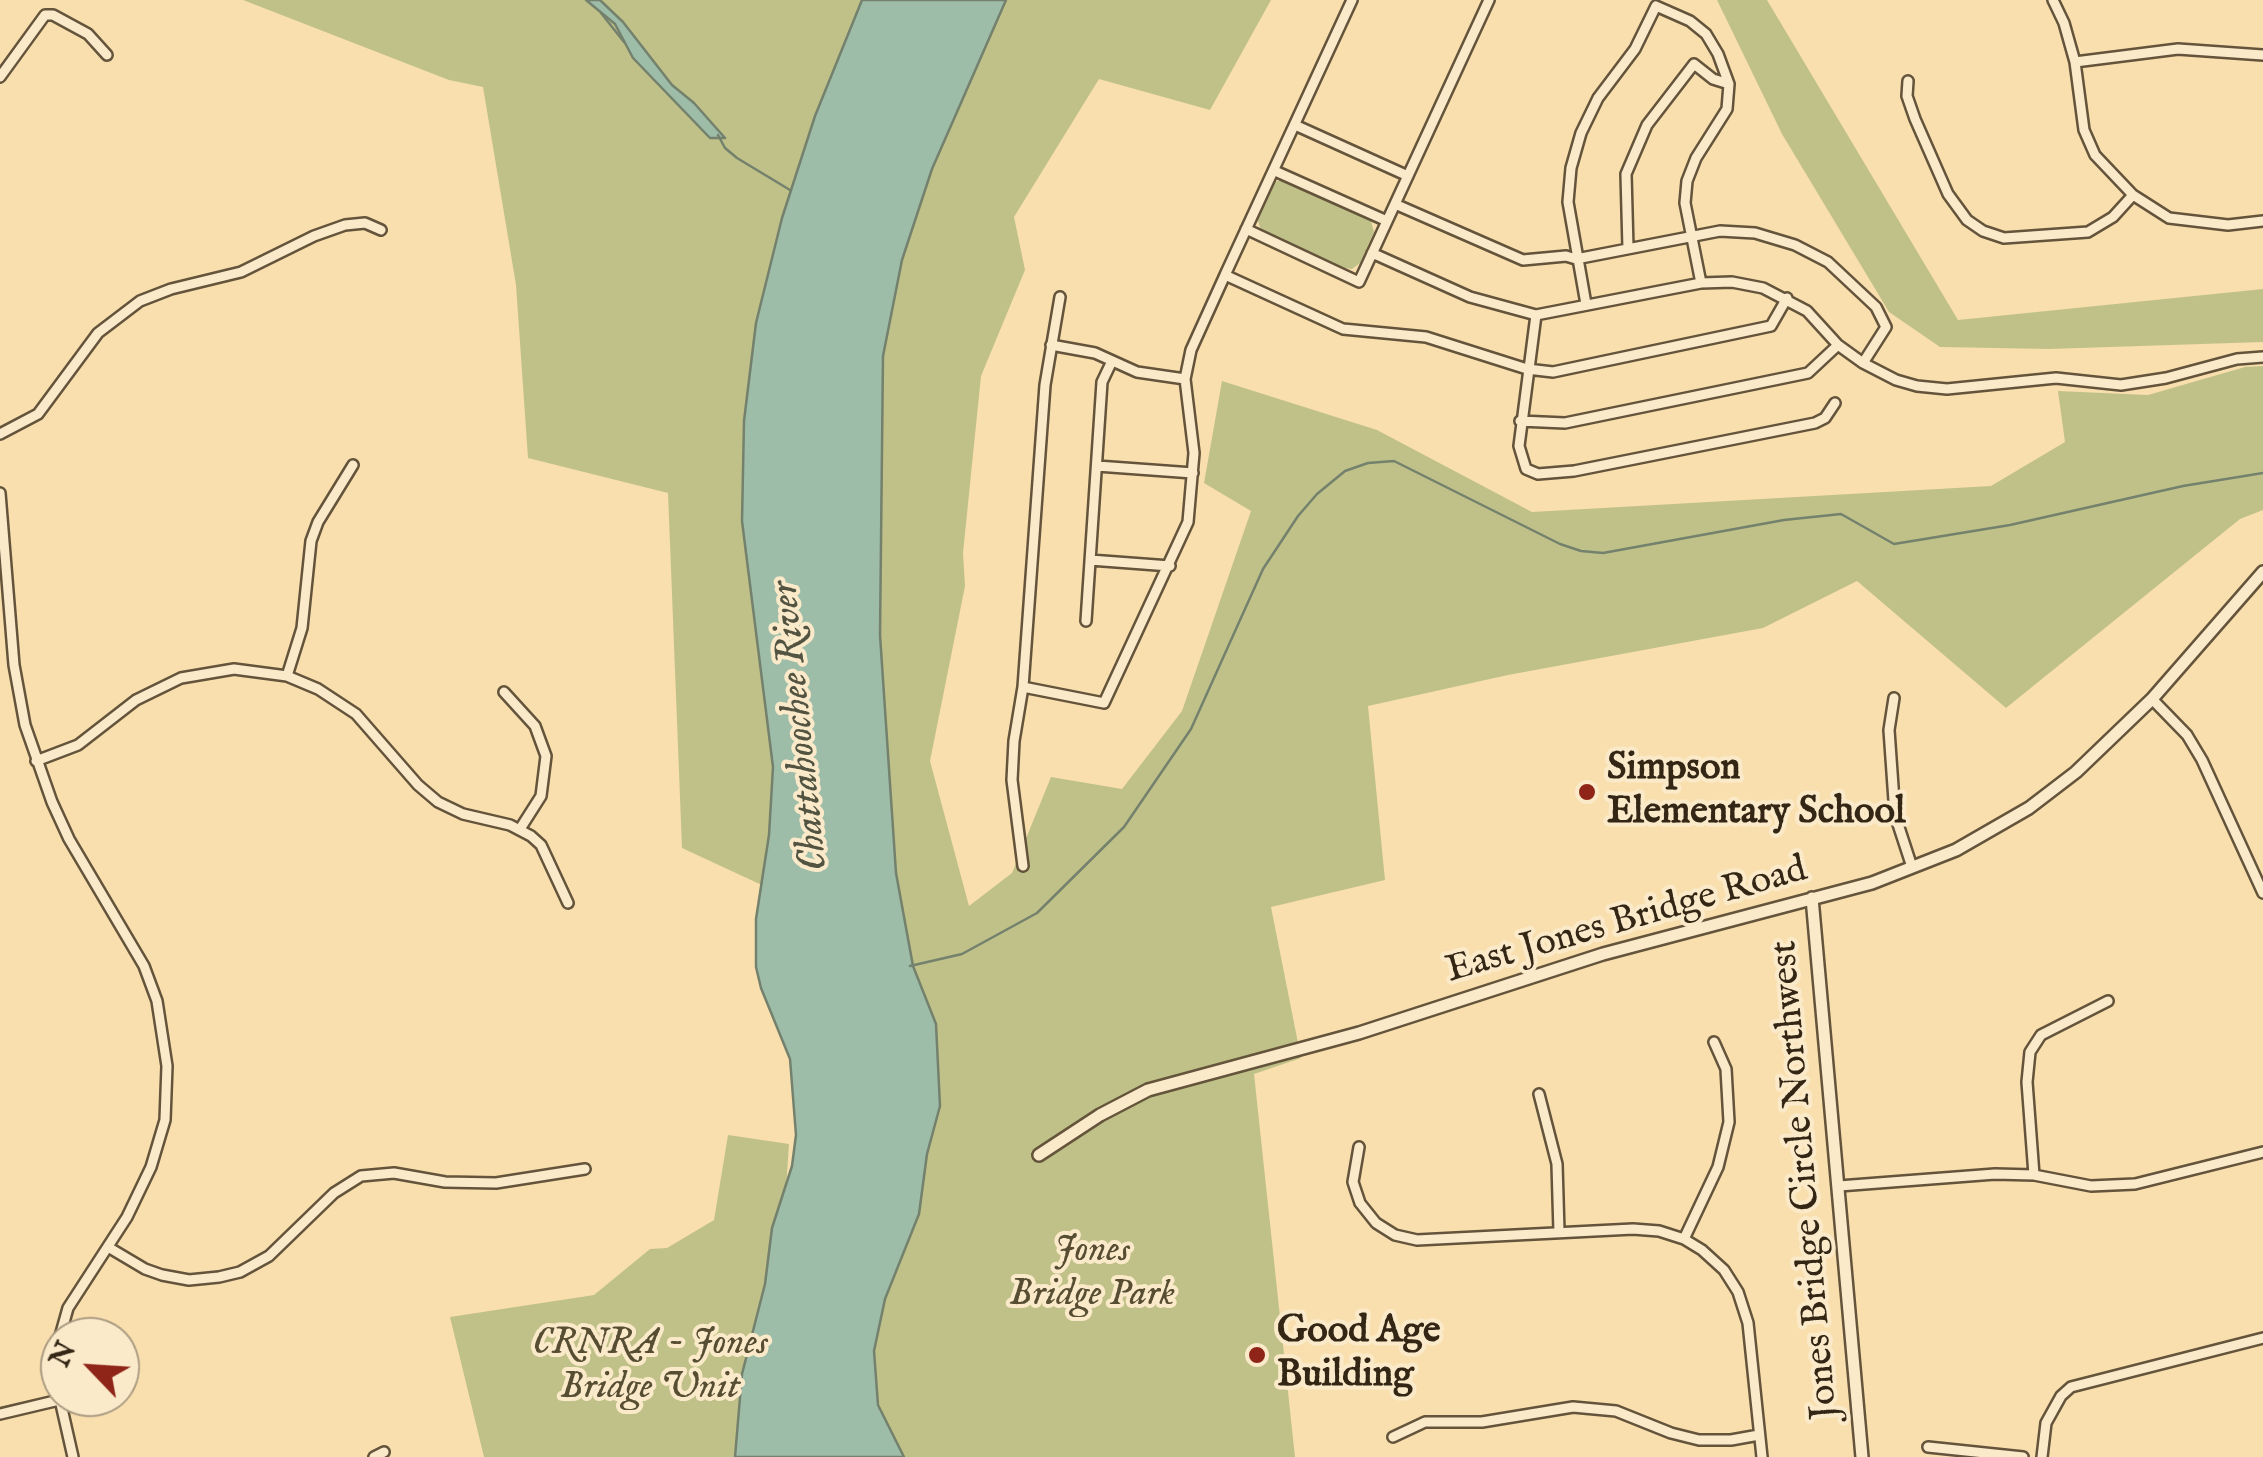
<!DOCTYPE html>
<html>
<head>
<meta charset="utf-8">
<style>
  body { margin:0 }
  #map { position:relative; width:2263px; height:1457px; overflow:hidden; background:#f9dfae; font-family:"IM FELL English",serif }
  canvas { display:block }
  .north { position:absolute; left:40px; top:1317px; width:100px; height:100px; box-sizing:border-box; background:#fbeaca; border:2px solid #ab9c82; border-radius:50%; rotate:295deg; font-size:28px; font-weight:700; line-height:40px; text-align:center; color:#332615 }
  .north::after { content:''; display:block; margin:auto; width:35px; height:45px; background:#8f2418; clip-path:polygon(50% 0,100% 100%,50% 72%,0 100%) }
</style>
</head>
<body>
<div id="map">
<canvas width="2263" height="1457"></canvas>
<div class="north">N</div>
</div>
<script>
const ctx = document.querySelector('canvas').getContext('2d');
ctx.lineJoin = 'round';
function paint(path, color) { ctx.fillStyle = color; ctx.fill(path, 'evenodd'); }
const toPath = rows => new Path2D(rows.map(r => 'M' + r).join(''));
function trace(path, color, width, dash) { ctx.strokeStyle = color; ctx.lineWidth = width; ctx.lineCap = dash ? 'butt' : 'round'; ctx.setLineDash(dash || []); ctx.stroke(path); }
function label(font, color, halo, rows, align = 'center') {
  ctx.font = font + ' "IM FELL English",serif'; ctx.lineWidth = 8; ctx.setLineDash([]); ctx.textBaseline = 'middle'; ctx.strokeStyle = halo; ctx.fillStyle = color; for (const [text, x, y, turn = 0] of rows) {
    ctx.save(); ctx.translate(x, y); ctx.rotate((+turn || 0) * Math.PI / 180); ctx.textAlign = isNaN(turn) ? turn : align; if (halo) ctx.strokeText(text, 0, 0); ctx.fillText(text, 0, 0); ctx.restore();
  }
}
const green = toPath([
  [243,0,877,0,807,906,682,848,668,493,528,458,516,285,483,87,449,80],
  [1006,0,1271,0,1210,110,1099,79,1014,217,1025,270,981,376,963,553,965,586,930,761,969,906,1012,873,1051,777,1122,789,1182,711,1251,511,1204,483,1222,381,1377,430,1532,512,1991,486,2065,442,2058,391,2148,395,2245,367,2263,366,2263,510,2240,519,2006,708,1857,581,1763,628,1508,675,1368,706,1385,880,1271,907,1301,1058,1254,1074,1295,1457,904,1457,878,1405,874,1351,885,1299,919,1214,927,1154,940,1106,936,1025,913,966,896,873,880,635,883,356,902,260,932,169],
  [1717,0,1767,0,1958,320,2263,289,2263,342,2049,349,1940,347,1889,312,1782,134],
  [1277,181,1286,181,1371,221,1374,232,1360,263,1352,269,1344,268,1261,231,1257,217,1272,185],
  [728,1135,789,1144,781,1263,748,1457,484,1457,450,1317,594,1295,650,1249,667,1248,714,1220]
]);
const water = toPath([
  [586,0,600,0,623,22,672,85,694,103,725,138,710,138,633,58,615,24,586,0],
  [862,0,1006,0,932,169,902,260,883,356,880,635,896,873,913,966,936,1024,940,1106,927,1154,919,1214,885,1299,874,1351,878,1405,904,1457,735,1457,742,1374,765,1284,772,1228,792,1166,796,1135,790,1059,761,988,756,967,756,919,769,835,773,767,742,521,744,421,756,323,782,218,815,116,862,0]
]);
const stream = toPath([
  [601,13,624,42],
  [718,135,725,148,737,158,790,190],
  [910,966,962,954,1037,913,1124,827,1191,729,1263,569,1298,516,1317,494,1345,471,1368,463,1394,461,1560,544,1581,551,1603,553,1784,520,1841,514,1894,544,2010,525,2183,486,2263,473]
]);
const minor = toPath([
  [1352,0,1225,275,1343,329,1426,337,1527,369,1553,372,1771,326,1787,298],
  [2053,0,2064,23,2075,62,2084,130,2095,155,2133,195,2169,218,2228,225,2263,221],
  [2075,62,2178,49,2263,55],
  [0,77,45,15,53,15,88,34,107,55],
  [1908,81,1907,96,1915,119,1948,194,1967,220,1983,231,2004,238,2088,232,2113,217,2133,195],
  [1295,125,1408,176],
  [1275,171,1387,221],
  [1395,204,1523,260,1566,256,1576,259,1720,231,1755,233,1795,245,1828,262,1876,307,1886,327,1863,363],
  [1246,229,1359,282,1489,0],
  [1628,248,1626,174,1647,125,1694,64,1713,79,1729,84],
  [1372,253,1470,297,1536,315,1701,283,1732,282,1763,288,1807,311,1838,345,1863,363,1896,380,1917,386,1947,389,2056,378,2121,385,2166,378,2237,359,2263,357],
  [1586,304,1568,202,1571,168,1581,133,1598,98,1635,49,1656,6,1690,21,1706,34,1718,54,1729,84,1727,109,1696,158,1687,181,1685,203,1701,283],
  [1536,315,1519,446,1526,469,1538,474,1574,471,1815,423,1825,418,1835,403],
  [1051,345,1095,353,1137,372,1185,379],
  [1520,421,1565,423,1808,373,1838,345],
  [0,434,38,414,98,333,140,301,171,289,241,272,314,236,345,225,365,223,381,230],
  [1097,466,1193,473],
  [0,493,14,665,25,725,52,802,69,839,144,966,157,1001,167,1066,165,1120,151,1167,127,1217,68,1308,59,1340,56,1382,73,1457],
  [1090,560,1170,566],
  [1086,621,1102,382,1112,361],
  [287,676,302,628,311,541,318,522,353,465],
  [1023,687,1104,703,1188,522,1194,453,1185,379,1191,350,1225,275],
  [504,692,535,726,546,756,541,796,520,829],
  [1894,698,1889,730,1895,815,1912,867],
  [2152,699,2187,735,2202,760,2263,893],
  [36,761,78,745,136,700,181,678,234,669,287,676,318,689,356,714,418,785,438,802,463,814,510,825,531,836,541,845,568,903],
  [1023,866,1012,780,1014,741,1023,687,1045,385,1060,297],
  [1539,1094,1557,1164,1559,1232],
  [1359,1147,1353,1182,1360,1203,1376,1223,1395,1235,1417,1240,1633,1229,1659,1231,1684,1239,1702,1250,1724,1270,1738,1292,1748,1323,1762,1457],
  [2034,1175,2027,1082,2030,1052,2041,1035,2108,1001],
  [1839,1186,1995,1174,2034,1175,2091,1186,2135,1184,2263,1152],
  [1684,1239,1718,1167,1729,1122,1726,1069,1714,1042],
  [108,1247,145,1269,162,1275,189,1280,219,1277,240,1272,269,1256,334,1193,361,1176,394,1173,445,1182,496,1183,585,1169],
  [0,1414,59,1400],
  [1393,1437,1425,1422,1482,1422,1573,1407,1616,1411,1671,1433,1699,1440,1731,1440,1759,1435],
  [1928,1447,2023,1457],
  [374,1457,384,1452],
  [2042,1457,2046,1423,2061,1396,2071,1387,2263,1338]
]);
const tertiary = toPath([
  [1812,898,1862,1457],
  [1039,1155,1100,1115,1148,1090,1359,1033,1603,954,1872,883,1956,850,2029,808,2076,772,2152,699,2263,572]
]);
const markers = [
  [1587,792,10,"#8f2418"],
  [1257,1355,10,"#8f2418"]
];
const poiNames = [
  ["Simpson",1607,770],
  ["Elementary School",1607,814],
  ["Good Age",1277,1333],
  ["Building",1277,1377]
];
const streetNames = [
  ["East Jones Bridge Road",1627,922,-16],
  ["Jones Bridge Circle Northwest",1807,1180,-95]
];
const parkNames = [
  ["Jones",1092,1252],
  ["Bridge Park",1092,1296],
  ["CRNRA - Jones",650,1345],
  ["Bridge Unit",650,1389]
];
const waterNames = [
  ["Chattahoochee River",802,726,-96]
];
paint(green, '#c0c188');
paint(water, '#9ebda8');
trace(water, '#73816d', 2.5);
trace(stream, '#73816d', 2.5);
trace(minor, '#64543b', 14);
trace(tertiary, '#64543b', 16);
trace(minor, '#fbeaca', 9);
trace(tertiary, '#fbeaca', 11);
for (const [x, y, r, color] of markers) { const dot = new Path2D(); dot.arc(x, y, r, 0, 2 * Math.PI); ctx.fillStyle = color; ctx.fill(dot); trace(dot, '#fbeaca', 4); }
label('bold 38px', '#332615', '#fbeaca', poiNames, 'left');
label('38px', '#332615', '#fbeaca', streetNames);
label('italic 38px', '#564d32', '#fbeaca', parkNames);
label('italic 40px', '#535341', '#fbeaca', waterNames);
</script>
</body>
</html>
